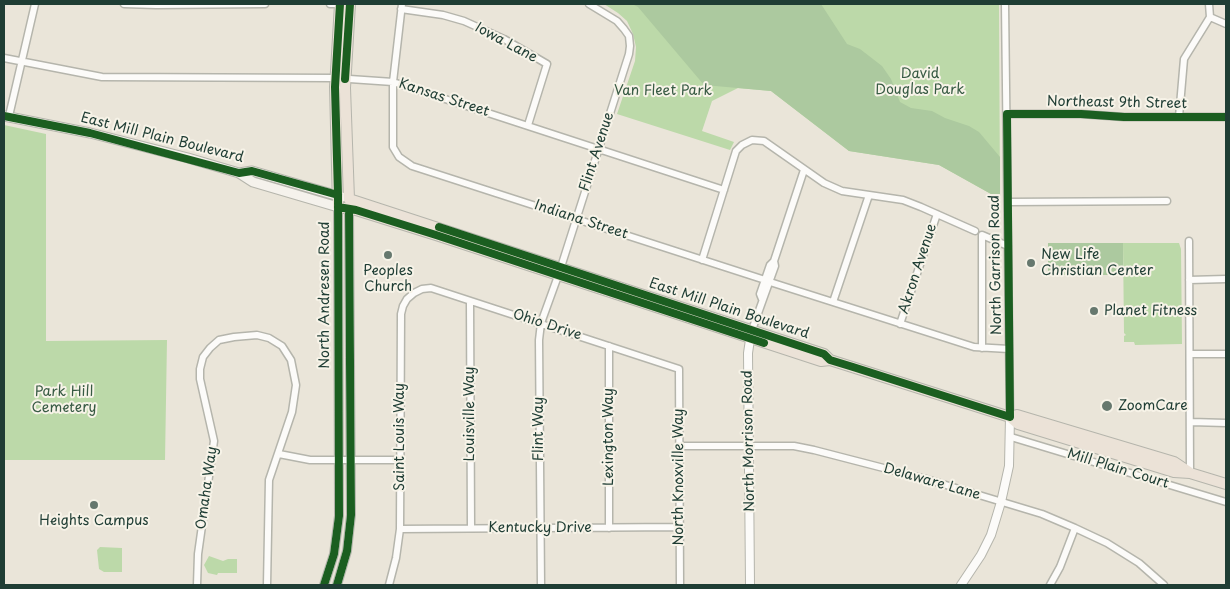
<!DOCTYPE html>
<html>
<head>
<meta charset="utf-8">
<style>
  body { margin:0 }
  #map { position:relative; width:1230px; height:589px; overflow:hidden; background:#eae5d9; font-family:"Playpen Sans",sans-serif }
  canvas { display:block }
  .frame { position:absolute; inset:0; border:5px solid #1f3d34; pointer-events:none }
</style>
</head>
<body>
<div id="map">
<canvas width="1230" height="589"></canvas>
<div class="frame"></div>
</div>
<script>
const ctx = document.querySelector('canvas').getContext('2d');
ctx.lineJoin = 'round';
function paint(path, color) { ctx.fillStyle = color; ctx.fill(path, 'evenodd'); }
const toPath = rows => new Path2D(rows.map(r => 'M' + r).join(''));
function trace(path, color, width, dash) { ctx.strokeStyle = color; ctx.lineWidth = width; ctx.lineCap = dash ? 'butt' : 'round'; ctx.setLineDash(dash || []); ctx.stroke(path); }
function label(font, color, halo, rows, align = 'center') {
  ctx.font = font + ' "Playpen Sans",sans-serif'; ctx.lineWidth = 4; ctx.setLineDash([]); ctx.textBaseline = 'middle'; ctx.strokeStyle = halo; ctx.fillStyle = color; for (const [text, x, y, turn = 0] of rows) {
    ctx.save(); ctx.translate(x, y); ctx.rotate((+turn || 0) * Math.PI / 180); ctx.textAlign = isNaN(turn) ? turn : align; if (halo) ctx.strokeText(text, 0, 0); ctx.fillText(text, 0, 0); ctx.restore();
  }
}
const green = toPath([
  [604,4,999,4,1000,194,991,194,939,165,849,151,771,91,738,88,712,101,702,131,734,142,730,150,617,114,635,61,636,47,633,34,627,21,618,13],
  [4,125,46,134,46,341,167,340,165,460,4,460],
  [1123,243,1179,243,1181,249,1182,344,1135,345,1134,342,1124,342,1124,336,1126,335,1124,333],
  [100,547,122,548,122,572,104,572,99,569,97,550],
  [209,556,223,561,228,559,237,559,237,573,218,573,217,575,208,573,204,565]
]);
const forest = toPath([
  [632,4,821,4,847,44,860,49,882,66,891,79,900,102,911,108,932,111,945,118,969,126,979,132,1000,157,1000,194,991,194,939,165,849,151,771,91,704,85,638,7],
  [1048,243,1123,243,1123,275,1048,275]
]);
const minor = toPath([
  [124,4,156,5,265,4],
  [330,4,349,4],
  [402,4,393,82,393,147,399,157,412,166,765,280],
  [1005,4,1010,417],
  [401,9,443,15,464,21,504,39,547,64,528,125],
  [1210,17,1226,24],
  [4,58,102,77,335,78,393,82,724,190],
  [1007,114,1081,114,1124,117,1226,117],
  [9,116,35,4],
  [1179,117,1184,59,1210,17,1209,4],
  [1008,202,1167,201],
  [1189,241,1190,473],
  [702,260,736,151,742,145,752,140,764,141,824,183,842,191,903,200,921,207,975,231],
  [561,267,629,54,630,46,629,36,624,29,617,21,589,4],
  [1189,280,1226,279],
  [770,282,974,347,1009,349],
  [762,299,760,294,770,265,774,261,804,170],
  [470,301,471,528],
  [833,302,869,195],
  [900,324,937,214],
  [752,330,775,266,774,261],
  [609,346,609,528],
  [982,348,982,235,1008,246],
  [1190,354,1226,354],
  [1191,422,1226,423],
  [1011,437,1226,502],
  [679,446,794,446,814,450,926,479,1042,514,1075,528,1107,543,1139,563,1164,585],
  [279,454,310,460,400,460],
  [400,529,680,527],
  [197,585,198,554,214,441,200,379,200,369,203,357,210,348,219,340,234,337,257,335,269,338,282,346,291,360,296,385,292,412,269,480,267,585],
  [389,585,396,558,400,529,401,314,403,306,407,299,414,293,422,289,431,288,679,369,680,585],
  [541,585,539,340,541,323,558,276],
  [1050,585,1060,567,1075,528]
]);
const tertiary = toPath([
  [324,585,334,554,339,516,338,207],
  [337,585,347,551,351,515,349,209],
  [750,585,748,353,751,333],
  [961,585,981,555,991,535,1001,502,1009,466,1010,417]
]);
const secondary = toPath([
  [4,116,90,133,188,158,239,173,253,182,338,207],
  [239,173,252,171,342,197]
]);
const primary = toPath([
  [340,4,335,87,338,207,356,210,436,235,821,361,830,360],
  [350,4,345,88,349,199,824,354,830,360,1010,417,1018,424,1174,472,1190,473,1226,484],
  [1010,417,1017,415,1174,462,1189,472]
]);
const cycleway = toPath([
  [345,79,350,4],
  [4,116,90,133,239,173,252,171,338,195],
  [338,207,356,210,436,235,764,343],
  [439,227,824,354,830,360,853,367,1010,417,1007,114,1081,114,1124,117,1226,117],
  [324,585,334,554,339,516,338,195,335,87,340,4],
  [337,585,347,551,351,515,349,209]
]);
const markers = [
  [388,255,5,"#66786e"],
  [1031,263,5,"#66786e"],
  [1094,311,5,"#66786e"],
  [1107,406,6,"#66786e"],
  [94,505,5,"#66786e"]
];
const streetNames = [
  ["Iowa Lane",506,43,28],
  ["Kansas Street",444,98,18],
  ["Northeast 9th Street",1117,103,1],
  ["East Mill Plain Boulevard",162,138,14],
  ["Flint Avenue",597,152,-72],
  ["Indiana Street",581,220,18],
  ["North Garrison Road",996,265,-91],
  ["Akron Avenue",918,269,-72],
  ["North Andresen Road",325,295,-90],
  ["East Mill Plain Boulevard",729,309,18],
  ["Ohio Drive",547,325,18],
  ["Louisville Way",470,414,-90],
  ["Flint Way",539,429,-90],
  ["Saint Louis Way",400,437,-90],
  ["Lexington Way",609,437,-90],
  ["North Morrison Road",749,441,-91],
  ["Mill Plain Court",1118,469,17],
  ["North Knoxville Way",679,477,-90],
  ["Delaware Lane",932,482,16],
  ["Omaha Way",207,488,-82],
  ["Kentucky Drive",540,528]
];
const parkNames = [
  ["David",920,74],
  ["Douglas Park",920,90],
  ["Van Fleet Park",663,91],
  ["Park Hill",64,392],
  ["Cemetery",64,408]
];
const poiNames = [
  ["New Life",1041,255],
  ["Christian Center",1041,271],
  ["Peoples",388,271,"center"],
  ["Church",388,287,"center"],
  ["Planet Fitness",1104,311],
  ["ZoomCare",1118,406],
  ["Heights Campus",94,521,"center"]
];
paint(green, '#bcd9a9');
paint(forest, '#acc99f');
trace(minor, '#b5b5ac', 9);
trace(tertiary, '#b5b5ac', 10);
trace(secondary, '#b5b5ac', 11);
trace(primary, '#b5b5ac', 12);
trace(minor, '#fcfbf9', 6);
trace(tertiary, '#fcfbf9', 8);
trace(secondary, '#f5f2ec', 9);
trace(primary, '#ebe2d7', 10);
trace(cycleway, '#1b5e20', 8);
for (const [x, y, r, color] of markers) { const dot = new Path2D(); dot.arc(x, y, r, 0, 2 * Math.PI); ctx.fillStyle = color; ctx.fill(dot); trace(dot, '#f7f3e8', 2); }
label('14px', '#1f3d34', '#f7f3e8', streetNames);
label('14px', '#375a43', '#f7f3e8', parkNames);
label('14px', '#1f3d34', '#f7f3e8', poiNames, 'left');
</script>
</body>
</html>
